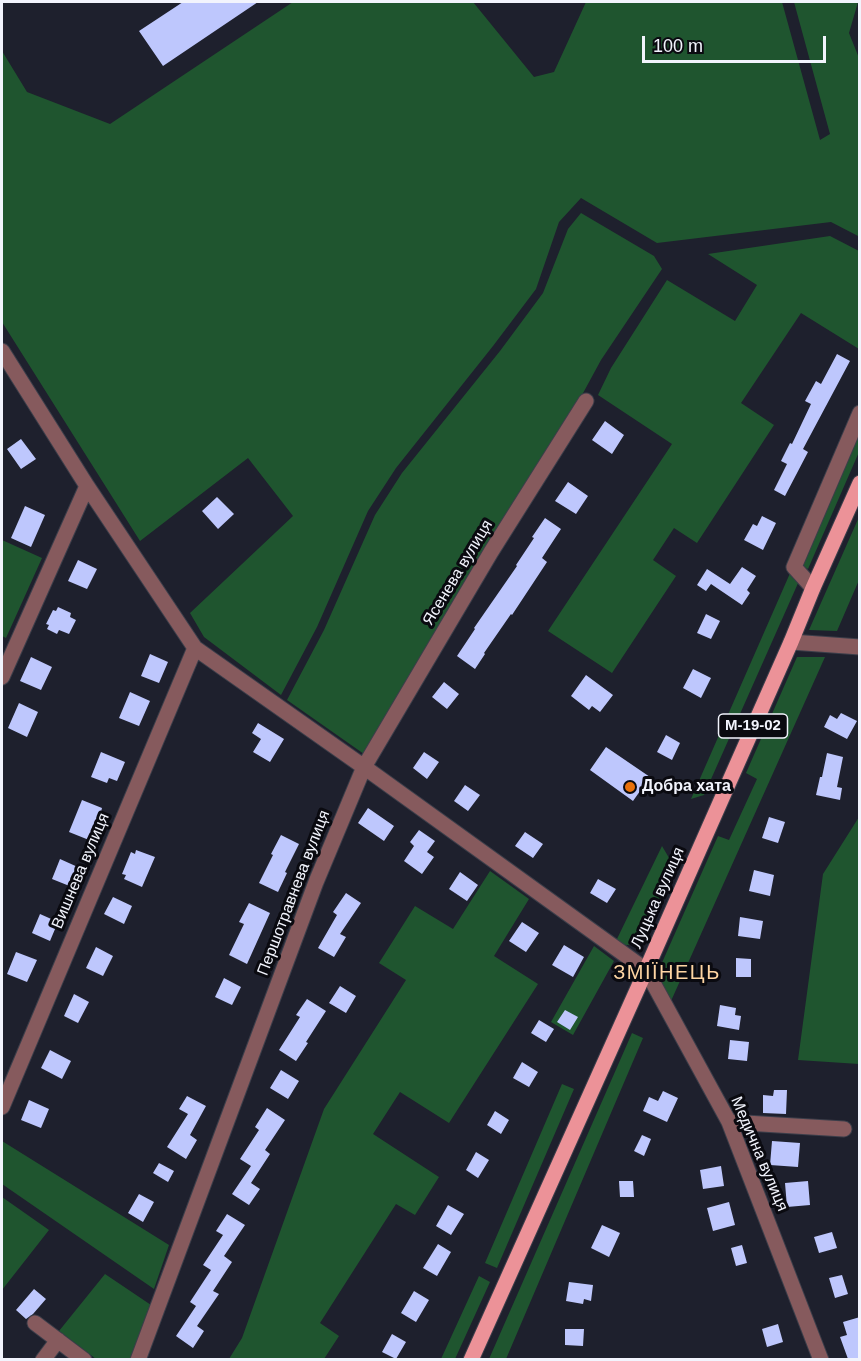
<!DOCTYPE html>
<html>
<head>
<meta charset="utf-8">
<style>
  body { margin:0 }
  #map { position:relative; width:861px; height:1361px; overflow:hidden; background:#1e202d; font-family:Helvetica,sans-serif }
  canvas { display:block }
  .frame { position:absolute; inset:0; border:3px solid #f2f4fd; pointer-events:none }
  .scale { position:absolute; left:642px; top:36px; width:184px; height:27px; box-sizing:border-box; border:3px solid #f2f4fd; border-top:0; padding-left:8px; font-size:18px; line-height:21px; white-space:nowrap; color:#f2f4fd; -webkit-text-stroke:4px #0a0a10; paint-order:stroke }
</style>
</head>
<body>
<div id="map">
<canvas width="861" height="1361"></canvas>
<div class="frame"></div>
<div class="scale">100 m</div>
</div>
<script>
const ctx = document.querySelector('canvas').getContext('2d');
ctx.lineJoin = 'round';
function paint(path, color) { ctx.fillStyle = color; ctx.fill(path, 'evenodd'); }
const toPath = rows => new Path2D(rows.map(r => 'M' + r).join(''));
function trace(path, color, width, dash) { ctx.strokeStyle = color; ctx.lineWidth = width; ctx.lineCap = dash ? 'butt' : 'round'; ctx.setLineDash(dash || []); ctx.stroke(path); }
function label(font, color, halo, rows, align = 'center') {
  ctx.font = font + ' Helvetica,sans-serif'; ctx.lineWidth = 6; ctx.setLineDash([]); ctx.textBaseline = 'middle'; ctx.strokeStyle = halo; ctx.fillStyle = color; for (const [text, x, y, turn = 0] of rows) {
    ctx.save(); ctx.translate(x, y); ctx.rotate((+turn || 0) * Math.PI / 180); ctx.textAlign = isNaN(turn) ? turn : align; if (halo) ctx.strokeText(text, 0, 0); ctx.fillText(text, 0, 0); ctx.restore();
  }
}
const green = toPath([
  [293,2,473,2,534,77,554,72,586,2,782,2,820,140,830,134,794,2,858,2,849,33,859,58,860,237,831,222,657,243,581,198,559,222,536,289,493,346,396,468,368,511,317,627,281,695,204,637,190,613,293,516,248,458,140,541,2,322,2,51,27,92,110,124],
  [581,213,654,256,662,269,601,360,582,395,364,754,287,700,324,630,375,515,402,473,500,351,543,293,568,229],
  [830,236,859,251,859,349,801,313,741,403,774,425,697,543,674,528,653,560,676,576,612,673,548,631,672,444,598,395,611,368,667,280,735,321,757,285,708,254],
  [859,427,859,452,808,569,800,565],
  [859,517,859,580,837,631,809,630],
  [2,540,42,558,6,638,2,636],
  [791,571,799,581,704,795,691,799],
  [797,657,825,657,671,1001,657,974,718,836,729,840,757,779,746,773],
  [859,817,859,1064,798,1060,823,874],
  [662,846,675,868,642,944,626,945,616,941],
  [490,871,529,899,494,956,538,984,449,1123,400,1092,373,1134,439,1177,415,1215,396,1204,320,1323,339,1336,324,1359,229,1359,242,1338,324,1109,406,980,379,963,415,906,453,929],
  [594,946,614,961,573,1035,551,1022],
  [632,1033,643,1038,506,1359,489,1359],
  [562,1084,574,1089,497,1268,485,1263],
  [2,1141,169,1245,154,1289,2,1184],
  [2,1197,49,1230,2,1290],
  [105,1274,151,1305,130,1359,96,1359,59,1331],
  [479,1276,490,1282,455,1359,441,1359]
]);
const building = toPath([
  [183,2,258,2,163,66,139,31],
  [837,354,850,361,803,449,808,452,785,496,774,490,787,464,781,461,790,443,792,444,811,404,805,401,816,381,821,384],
  [605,421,624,435,612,454,592,440],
  [21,439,36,459,21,469,7,449],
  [568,482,588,496,576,514,555,501],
  [217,497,234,514,218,529,202,511],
  [25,506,45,515,31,547,11,538],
  [762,516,776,523,763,550,744,540,753,524,757,526],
  [545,518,561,529,542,558,547,562,512,615,511,614,484,653,485,654,475,669,457,656,475,629,474,628,517,566,516,565,534,538,532,537],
  [78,560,97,569,87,589,68,581],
  [742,567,756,576,747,590,750,593,742,605,711,584,706,591,697,585,707,569,730,584],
  [58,607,71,613,70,617,76,620,69,634,59,630,57,634,47,629,49,625,46,624,53,610,56,611],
  [706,614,720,621,711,639,697,633],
  [150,654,168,662,159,683,141,676],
  [31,657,52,667,41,690,20,681],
  [693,669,711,678,701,698,683,688],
  [586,675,613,695,600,712,592,706,589,710,571,696],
  [444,682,459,694,447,709,432,697],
  [130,692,150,701,139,726,119,718],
  [19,703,38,712,27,737,8,728],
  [841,713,857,721,847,739,824,727,830,715,837,719],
  [258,723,284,739,270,762,253,752,261,739,252,733],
  [666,735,680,743,672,760,657,752],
  [606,747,650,777,633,801,590,770],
  [101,752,125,762,117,781,109,778,107,783,91,777],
  [424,752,439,762,427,779,413,768],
  [827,753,843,757,837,787,842,788,840,800,816,795,820,777,822,777],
  [465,785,480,795,468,811,454,801],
  [82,800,102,808,101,812,106,814,96,839,90,836,89,840,69,832],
  [368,808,394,826,384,841,358,823],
  [769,817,785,822,778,843,762,838],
  [419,830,435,841,427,852,434,857,422,874,404,861,414,846,410,842],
  [525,832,543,844,533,858,515,846],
  [281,835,299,844,285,872,287,873,278,892,259,883,273,855,271,854],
  [136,850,155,857,142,887,124,879,126,875,122,874,131,852,135,854],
  [60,859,80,868,72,887,52,879],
  [754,870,774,875,770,896,749,891],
  [460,872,478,885,467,901,449,889],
  [598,879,616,889,607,903,590,893],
  [346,893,361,903,340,934,346,937,334,957,318,948,337,915,333,912],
  [113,897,132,906,124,924,104,914],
  [249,903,270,913,247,964,229,955,244,924,239,922],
  [40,914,58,922,50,941,32,933],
  [740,917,763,921,760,939,738,936],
  [522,922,539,933,526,952,509,941],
  [564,945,584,957,573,977,552,965],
  [96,947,113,956,103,976,86,968],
  [16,952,37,960,27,982,7,974],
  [736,958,751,959,751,977,736,977],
  [224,978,241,987,232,1005,215,997],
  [340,986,356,996,346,1013,329,1003],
  [74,994,89,1002,78,1023,64,1016],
  [307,999,326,1011,306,1042,308,1043,296,1061,279,1050,300,1017,296,1015],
  [720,1005,736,1008,735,1015,741,1016,739,1030,717,1026],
  [565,1010,578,1017,570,1030,557,1022],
  [539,1020,554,1029,546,1042,531,1033],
  [730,1040,749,1042,747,1061,728,1059],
  [50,1050,71,1061,62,1079,41,1068],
  [522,1062,538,1072,529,1087,513,1078],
  [281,1070,299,1081,288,1099,270,1088],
  [774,1090,787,1090,786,1114,763,1113,763,1095,773,1096],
  [663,1091,678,1098,667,1122,643,1111,649,1097,658,1101],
  [187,1096,206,1106,190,1135,197,1140,186,1159,167,1147,188,1114,179,1109],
  [29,1100,49,1109,41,1128,21,1120],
  [267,1108,285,1120,265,1150,270,1154,251,1183,260,1189,249,1205,232,1194,251,1166,240,1159,259,1130,255,1127],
  [495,1111,509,1120,501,1134,487,1125],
  [642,1135,651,1139,644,1156,634,1151],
  [772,1141,800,1143,798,1167,770,1165],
  [476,1152,489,1160,478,1178,466,1170],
  [159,1163,174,1171,168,1182,153,1173],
  [721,1166,724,1186,703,1189,700,1170],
  [619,1181,633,1181,634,1197,620,1197],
  [808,1181,810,1205,787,1207,785,1183],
  [139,1194,154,1202,143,1222,128,1213],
  [729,1202,735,1225,713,1231,707,1208],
  [448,1205,464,1214,451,1235,436,1226],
  [227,1214,245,1225,224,1256,232,1262,213,1291,219,1294,197,1326,204,1331,193,1348,176,1336,196,1306,190,1302,211,1270,203,1265,223,1235,216,1231],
  [602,1225,620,1233,609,1257,591,1248],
  [832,1232,837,1248,819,1253,814,1237],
  [438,1244,451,1252,437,1276,423,1268],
  [742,1245,747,1263,736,1266,731,1248],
  [842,1275,848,1294,835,1298,829,1278],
  [569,1282,593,1285,591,1301,584,1299,583,1304,566,1301],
  [34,1289,46,1299,33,1314,26,1319,16,1310],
  [414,1291,429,1300,416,1322,401,1313],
  [860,1317,860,1359,848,1359,840,1337,847,1335,843,1322],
  [778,1324,783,1342,767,1347,762,1329],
  [565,1329,584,1329,583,1346,565,1345],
  [392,1334,406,1342,396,1359,382,1352]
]);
const minor = toPath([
  [2,351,87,486,195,648,364,767,646,970,729,1122,821,1360],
  [813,588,794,567,860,413],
  [791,642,860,647],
  [2,677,87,486],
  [2,1107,195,648],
  [729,1122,844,1129],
  [35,1323,84,1360],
  [43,1360,58,1340],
  [138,1360,316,882,364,767,491,552,586,401]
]);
const major = toPath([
  [471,1360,646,970,791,642,813,588,860,483]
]);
const markers = [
  [630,787,6,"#e8710a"]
];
const shields = [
  [753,726,69]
];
const shieldNames = [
  ["М-19-02",753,726]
];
const streetNames = [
  ["Ясенева вулиця",458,573,-59],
  ["Вишнева вулиця",81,871,-67],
  ["Першотравнева вулиця",294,893,-69],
  ["Луцька вулиця",658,898,-66],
  ["Медична вулиця",759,1154,67]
];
const poiNames = [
  ["Добра хата",642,787]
];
const quarterNames = [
  ["ЗМІЇНЕЦЬ",667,973]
];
paint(green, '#1f552f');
paint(building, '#bec7fd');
trace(minor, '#3c3e4a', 17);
trace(major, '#3c3e4a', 17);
trace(minor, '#865a5d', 15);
trace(major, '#ec9298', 15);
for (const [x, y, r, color] of markers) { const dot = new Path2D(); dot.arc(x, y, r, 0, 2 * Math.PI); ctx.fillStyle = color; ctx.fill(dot); trace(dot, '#0a0a10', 2); }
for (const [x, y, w] of shields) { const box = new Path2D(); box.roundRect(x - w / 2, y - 12, w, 24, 4.5); ctx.fillStyle = '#0a0a10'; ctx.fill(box); trace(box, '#f2f4fd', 1.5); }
label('bold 15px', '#f2f4fd', null, shieldNames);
label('16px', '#f2f4fd', '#0a0a10', streetNames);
label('bold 16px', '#f2f4fd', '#0a0a10', poiNames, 'left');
ctx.letterSpacing = '1.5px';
label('20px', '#fed5a3', '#0a0a10', quarterNames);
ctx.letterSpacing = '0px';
</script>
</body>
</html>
